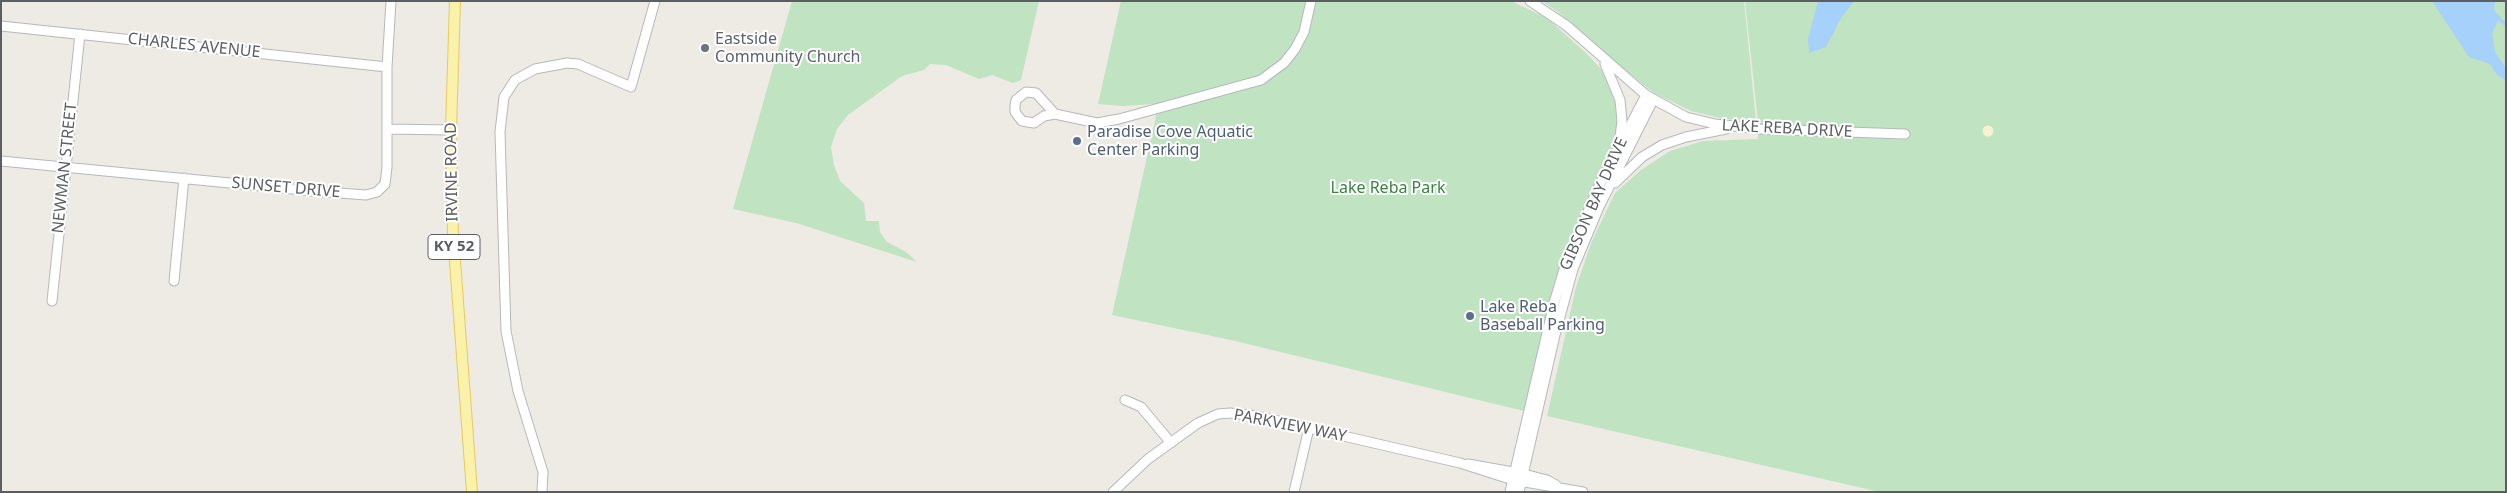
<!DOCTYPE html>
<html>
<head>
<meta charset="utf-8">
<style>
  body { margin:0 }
  #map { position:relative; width:2507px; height:493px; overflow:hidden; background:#edebe3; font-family:"Noto Sans",sans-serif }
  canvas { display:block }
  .frame { position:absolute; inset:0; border:2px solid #5b5e62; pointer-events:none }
</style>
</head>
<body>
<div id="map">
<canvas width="2507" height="493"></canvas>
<div class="frame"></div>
</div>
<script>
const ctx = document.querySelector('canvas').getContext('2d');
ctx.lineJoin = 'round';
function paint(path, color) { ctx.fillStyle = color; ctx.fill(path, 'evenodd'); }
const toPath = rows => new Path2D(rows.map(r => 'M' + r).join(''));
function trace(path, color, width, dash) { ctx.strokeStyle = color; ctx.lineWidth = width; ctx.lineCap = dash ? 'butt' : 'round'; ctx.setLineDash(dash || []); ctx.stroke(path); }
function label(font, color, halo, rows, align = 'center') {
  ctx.font = font + ' "Noto Sans",sans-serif'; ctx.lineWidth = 4; ctx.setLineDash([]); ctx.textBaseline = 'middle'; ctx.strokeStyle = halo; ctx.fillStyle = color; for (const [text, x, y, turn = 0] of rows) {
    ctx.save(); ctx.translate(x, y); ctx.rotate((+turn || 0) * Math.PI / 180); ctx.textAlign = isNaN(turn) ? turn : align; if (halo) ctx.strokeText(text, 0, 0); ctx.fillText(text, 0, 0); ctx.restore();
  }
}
const green = toPath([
  [792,1,1039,1,1021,80,1013,83,992,75,979,79,946,65,930,64,924,70,902,76,848,115,837,129,831,147,834,165,840,181,864,203,866,221,879,221,880,232,887,242,906,252,917,262,796,223,733,209],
  [1121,1,1511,1,1547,18,1587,54,1601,69,1614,93,1618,129,1612,149,1563,255,1524,411,1231,340,1112,315,1156,116,1154,104,1123,106,1098,104],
  [1542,1,1744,1,1756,121,1724,119,1691,111,1654,93,1601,51,1558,12],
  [1745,1,2506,1,2506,492,1880,492,1547,416,1576,287,1592,241,1615,193,1641,170,1670,151,1703,141,1758,139,1758,122]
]);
const sand = toPath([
  '1982.5 131a5.5 5.5 0 1 1 11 0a5.5 5.5 0 1 1-11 0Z'
]);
const water = toPath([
  [1818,1,1854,1,1841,18,1826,47,1809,53,1808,39],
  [2432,1,2495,1,2494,10,2506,23,2506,27,2498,20,2492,34,2495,52,2506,68,2506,81,2497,75,2490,64,2469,57]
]);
const minor = toPath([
  [1530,1,1567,26,1646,95,1686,117,1715,124,1760,129,1905,134],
  [1,26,387,67],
  [1605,64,1620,100,1622,121,1620,137],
  [1026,92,1036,93,1055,114,1044,116,1034,123,1022,121,1015,112,1015,106,1016,100,1026,92],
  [1055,114,1097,123,1119,119,1261,80,1284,63,1295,49,1304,32,1311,1],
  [388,129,451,130],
  [1,161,313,191,366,195,377,192,385,184,387,167,387,67,391,1],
  [1615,183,1642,157,1662,145,1686,137,1726,129],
  [174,281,184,178],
  [52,301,80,34],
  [1125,400,1141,407,1171,443],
  [1468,464,1524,474,1547,480,1556,485],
  [542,492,543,472,518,391,506,331,500,132,504,97,515,80,535,69,567,63,578,64,631,87,655,1],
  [1113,492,1148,459,1198,423,1218,414,1230,413,1257,416,1460,463,1513,480,1583,492],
  [1294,492,1309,428],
  [1510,492,1554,303,1565,266,1599,186,1646,95],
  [1519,492,1555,335,1573,269,1599,207,1653,100]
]);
const major = toPath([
  [455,1,451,130,453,234,472,492]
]);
const markers = [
  [705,48,5,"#6b7280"],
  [1077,141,5,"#5c6f8a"],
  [1470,316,5,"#5c6f8a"]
];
const shields = [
  [454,247,52]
];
const shieldNames = [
  ["KY 52",454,247]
];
const worshipNames = [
  ["Eastside",715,39],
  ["Community Church",715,57]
];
const streetNames = [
  ["CHARLES AVENUE",194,46,6],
  ["LAKE REBA DRIVE",1787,129,3],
  ["NEWMAN STREET",65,168,-84],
  ["IRVINE ROAD",452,172,-91],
  ["SUNSET DRIVE",286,188,5],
  ["GIBSON BAY DRIVE",1594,204,-66],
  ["PARKVIEW WAY",1290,426,11]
];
const serviceNames = [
  ["Paradise Cove Aquatic",1087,132],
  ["Center Parking",1087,150],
  ["Lake Reba",1480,307],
  ["Baseball Parking",1480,325]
];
const parkNames = [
  ["Lake Reba Park",1388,188]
];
paint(green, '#c0e3c2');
paint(sand, '#f8f1d2');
paint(water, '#a5d1fa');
trace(minor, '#b5b8bc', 11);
trace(major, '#e9ca5f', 12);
trace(minor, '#fff', 9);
trace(major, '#faf1aa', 10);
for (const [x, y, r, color] of markers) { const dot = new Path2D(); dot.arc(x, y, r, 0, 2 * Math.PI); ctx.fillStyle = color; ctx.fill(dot); trace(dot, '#fff', 2); }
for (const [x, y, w] of shields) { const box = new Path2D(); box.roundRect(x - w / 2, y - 12.5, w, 25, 4); ctx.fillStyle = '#fff'; ctx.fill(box); trace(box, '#5b5e62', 1); }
label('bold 15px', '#5b5e62', null, shieldNames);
label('16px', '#5b616d', '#fff', worshipNames, 'left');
label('16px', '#5b5e62', '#fff', streetNames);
label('16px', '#4e5e75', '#fff', serviceNames, 'left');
label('16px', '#3a8341', '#fff', parkNames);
</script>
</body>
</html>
